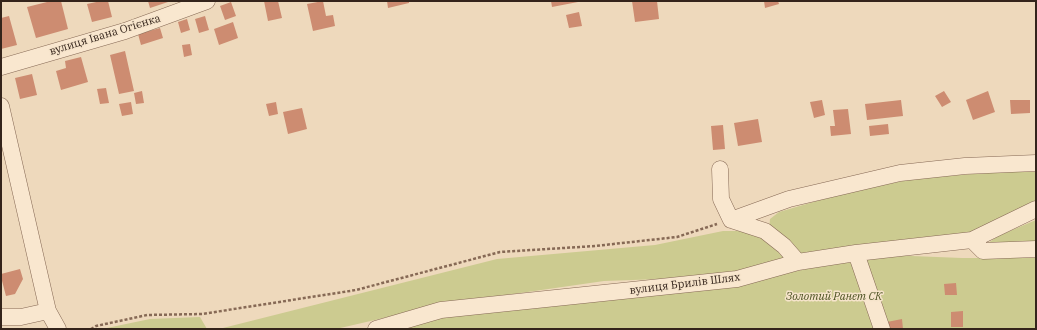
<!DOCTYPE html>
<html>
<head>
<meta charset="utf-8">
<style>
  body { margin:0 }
  #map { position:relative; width:1037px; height:330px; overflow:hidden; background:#eed9bc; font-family:"IBM Plex Serif",serif }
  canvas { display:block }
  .frame { position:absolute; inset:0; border:2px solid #34241b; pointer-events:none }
</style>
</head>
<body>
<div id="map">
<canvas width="1037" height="330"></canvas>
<div class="frame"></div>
</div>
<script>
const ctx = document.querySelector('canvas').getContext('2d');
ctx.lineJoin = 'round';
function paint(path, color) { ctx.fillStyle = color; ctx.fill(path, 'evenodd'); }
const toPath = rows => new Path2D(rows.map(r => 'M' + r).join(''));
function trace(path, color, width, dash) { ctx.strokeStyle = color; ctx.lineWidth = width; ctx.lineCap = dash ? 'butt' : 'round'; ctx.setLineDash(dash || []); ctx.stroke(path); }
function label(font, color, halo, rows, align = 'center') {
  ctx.font = font + ' "IBM Plex Serif",serif'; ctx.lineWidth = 3; ctx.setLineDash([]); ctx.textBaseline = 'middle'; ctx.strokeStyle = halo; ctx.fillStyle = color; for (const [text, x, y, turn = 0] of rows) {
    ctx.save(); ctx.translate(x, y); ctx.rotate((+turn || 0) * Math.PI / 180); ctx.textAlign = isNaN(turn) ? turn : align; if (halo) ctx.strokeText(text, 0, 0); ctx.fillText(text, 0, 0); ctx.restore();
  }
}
const green = toPath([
  [1001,172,1036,172,1036,205,965,235,804,256,769,230,770,219,779,212,851,191,919,178],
  [1036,220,1036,247,984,246,998,236],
  [723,231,737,231,750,232,763,238,786,259,741,274,661,279,604,281,444,304,336,329,219,329,497,259,655,245],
  [887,255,962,258,1036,258,1036,329,396,329,445,314,762,278,856,259],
  [200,317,207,329,102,329,150,319]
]);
const building = toPath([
  [51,1,61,1,68,29,36,38,27,7],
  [101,1,108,1,112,17,92,22,87,4],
  [148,1,171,1,150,8],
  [264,1,278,1,282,18,268,21],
  [323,1,326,16,333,15,335,26,313,31,307,4],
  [387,1,409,1,409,3,388,8],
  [551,1,578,1,578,2,552,7],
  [632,1,657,1,659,19,635,22],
  [764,1,778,1,779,4,765,8],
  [231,2,236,16,225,20,220,6],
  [579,12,582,26,569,28,566,15],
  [9,16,17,45,1,49,1,18],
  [205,16,209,30,199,33,195,19],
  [187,19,190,30,181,33,178,22],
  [233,22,238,38,219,45,214,29],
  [160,28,163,38,141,45,138,34],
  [190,44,192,55,184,57,182,45],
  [125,51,134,91,119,94,110,55],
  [81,57,88,82,61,90,56,71,66,68,65,61],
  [32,74,37,95,20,99,15,78],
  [106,88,109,103,100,104,97,89],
  [142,91,144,103,136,104,134,93],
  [944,91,951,102,942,107,935,96],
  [988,91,995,112,973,120,966,100],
  [822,100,825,115,814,118,810,102],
  [901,100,903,116,867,120,865,104],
  [1010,100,1030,100,1030,113,1011,114],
  [131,102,133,114,122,116,119,104],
  [276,102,278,114,269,116,266,104],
  [302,108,307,129,288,134,283,112],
  [848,109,851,134,831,136,830,126,835,126,833,110],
  [758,119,762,142,738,146,734,123],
  [888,124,889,134,870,136,869,126],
  [723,125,725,149,713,150,711,126],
  [20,269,23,279,15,294,6,296,1,277,1,274],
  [956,283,957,295,945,295,944,284],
  [963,311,963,327,951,327,951,312],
  [902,319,903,329,889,329,887,322]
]);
const path = toPath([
  [91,329,96,326,147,315,202,314,356,290,500,252,595,246,677,237,717,224]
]);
const minor = toPath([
  [1,67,125,31,207,1],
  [1,106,48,311,58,329],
  [720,169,721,199,731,220,765,231,784,246,798,262],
  [731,220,789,199,900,173,965,166,1036,163],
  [972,240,983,251,1036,249],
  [856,253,882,329],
  [1,317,21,317,48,311],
  [376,329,441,310,737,279,798,262,856,253,972,240,1036,209]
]);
const streetNames = [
  ["вулиця Івана Огієнка",105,35,-17],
  ["вулиця Брилів Шлях",685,284,-7]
];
const parkNames = [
  ["Золотий Ранет СК",834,297]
];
paint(green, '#cccb90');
paint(building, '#cd8c71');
trace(minor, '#866955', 17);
trace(path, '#866955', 2.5, [3, 2]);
trace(minor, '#f9e7cf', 16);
label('11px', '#34241b', '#f6e4cb', streetNames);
label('italic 11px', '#4b5121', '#f6e4cb', parkNames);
</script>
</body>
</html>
